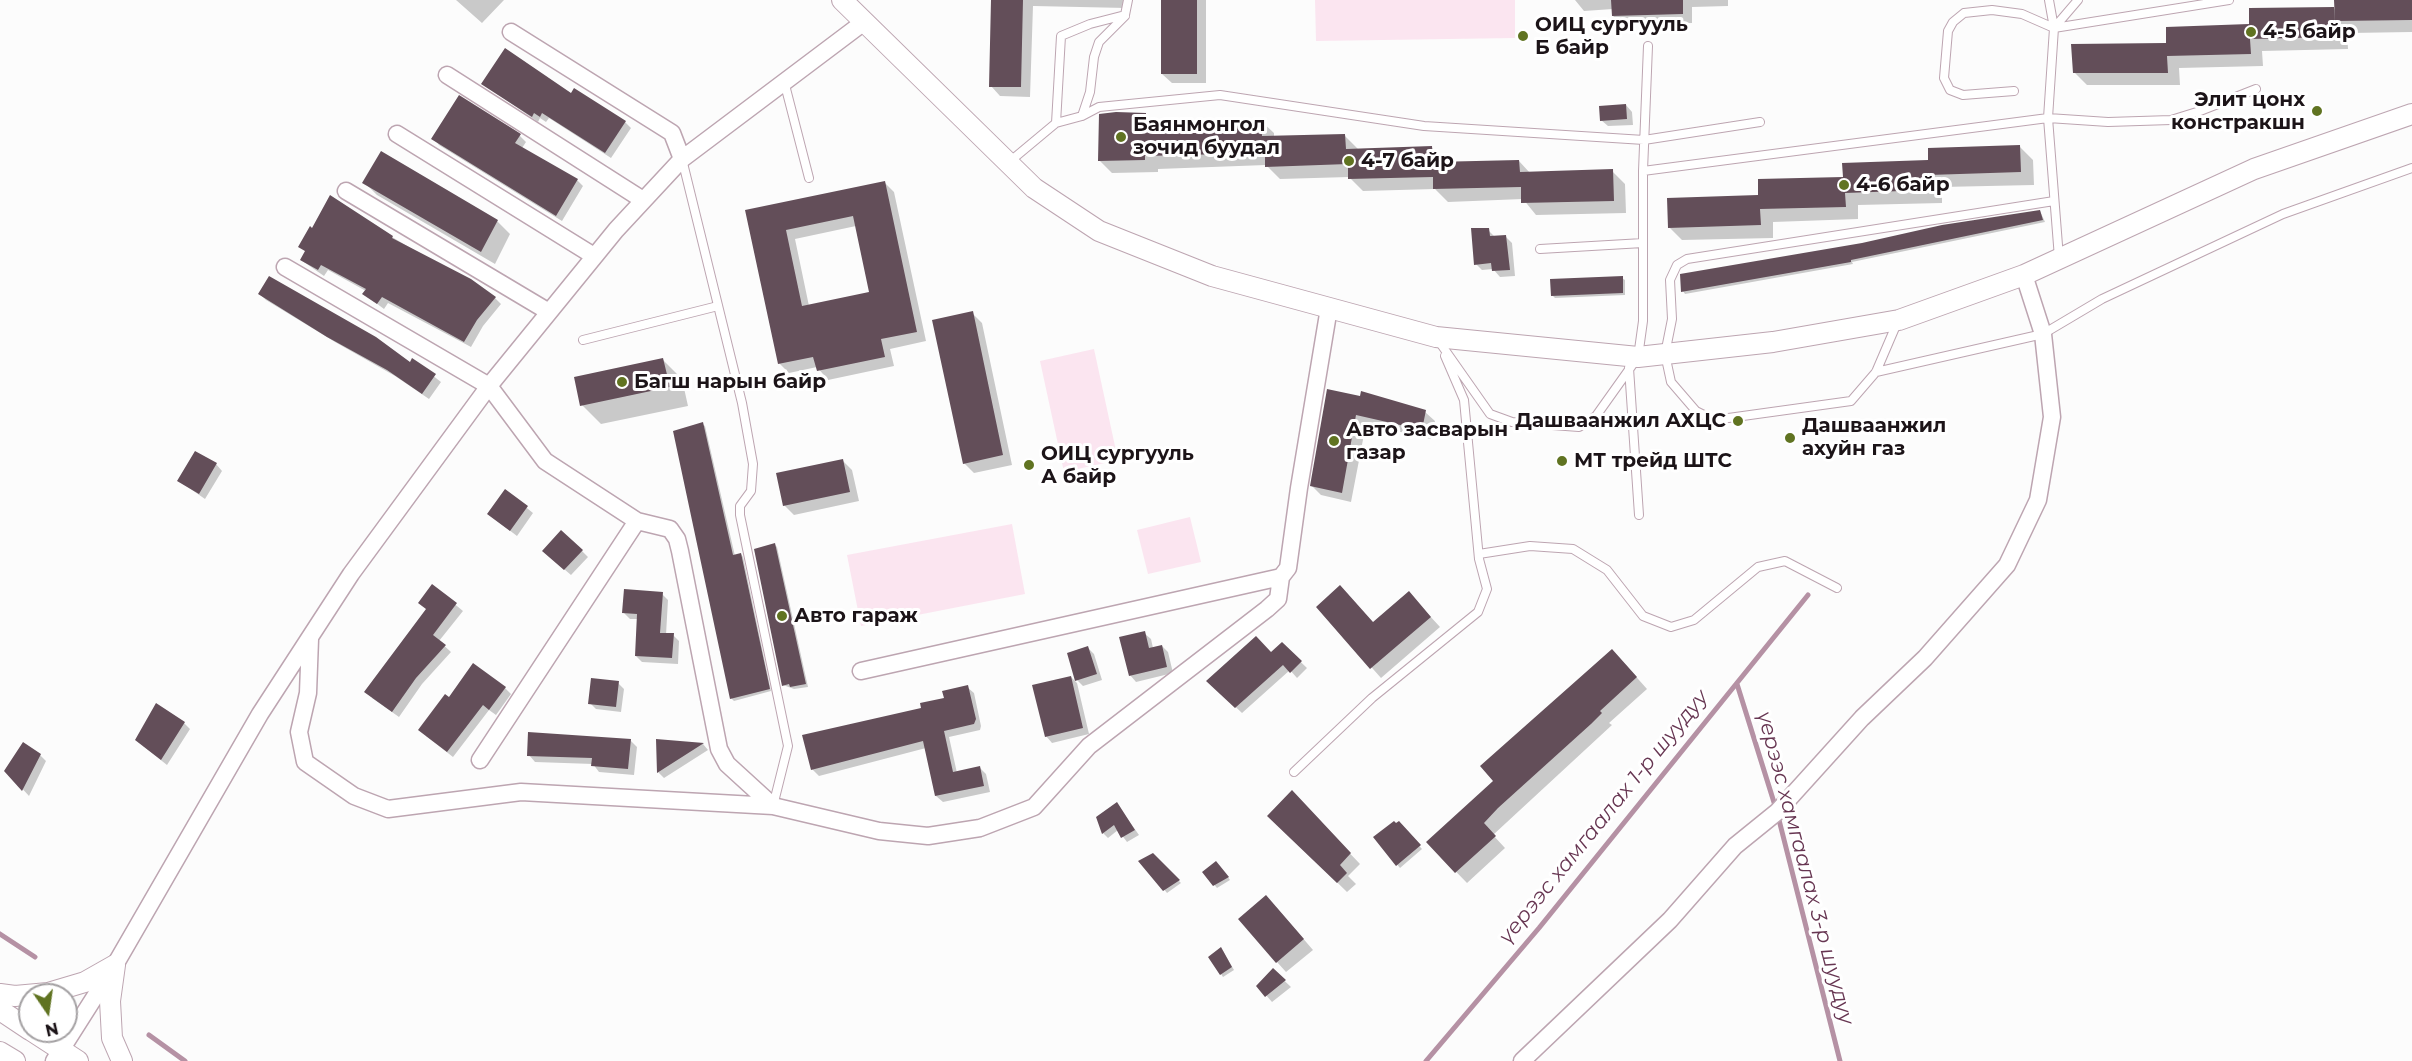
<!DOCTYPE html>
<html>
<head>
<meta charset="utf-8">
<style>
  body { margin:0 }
  #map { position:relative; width:2412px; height:1061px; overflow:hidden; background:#fcfcfc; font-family:Montserrat,sans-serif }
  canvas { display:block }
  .north { position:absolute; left:18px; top:983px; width:60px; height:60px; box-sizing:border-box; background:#fff; border:2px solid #a4a1a3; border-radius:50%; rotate:167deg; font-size:16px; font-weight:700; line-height:24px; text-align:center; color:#1c1418 }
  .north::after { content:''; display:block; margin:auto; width:21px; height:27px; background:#607321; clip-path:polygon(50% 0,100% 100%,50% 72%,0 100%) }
</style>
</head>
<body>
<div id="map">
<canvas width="2412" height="1061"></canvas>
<div class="north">N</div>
</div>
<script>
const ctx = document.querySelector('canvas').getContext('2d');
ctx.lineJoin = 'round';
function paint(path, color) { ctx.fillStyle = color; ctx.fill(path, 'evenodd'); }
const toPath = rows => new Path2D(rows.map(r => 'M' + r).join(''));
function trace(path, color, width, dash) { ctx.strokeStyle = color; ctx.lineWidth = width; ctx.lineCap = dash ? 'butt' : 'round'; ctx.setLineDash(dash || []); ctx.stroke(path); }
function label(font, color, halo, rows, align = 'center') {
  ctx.font = font + ' Montserrat,sans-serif'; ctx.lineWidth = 6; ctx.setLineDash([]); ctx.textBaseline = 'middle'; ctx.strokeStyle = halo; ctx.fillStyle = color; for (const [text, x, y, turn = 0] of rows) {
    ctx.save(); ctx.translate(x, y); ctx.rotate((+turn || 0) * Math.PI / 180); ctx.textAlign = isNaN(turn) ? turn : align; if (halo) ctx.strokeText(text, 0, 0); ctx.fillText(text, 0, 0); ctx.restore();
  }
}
const green = toPath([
  [1315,0,1515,0,1515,38,1316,41],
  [1094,349,1118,460,1064,472,1040,361],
  [1190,517,1201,562,1148,574,1137,530],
  [1012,524,1025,594,861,626,847,555]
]);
const shadow = toPath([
  [456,0,504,0,482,23],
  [993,0,1126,0,1126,8,1033,6,1030,97,1000,96,991,86],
  [1162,0,1206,0,1206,83,1172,83,1162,74],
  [1575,0,1728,0,1728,6,1692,7,1692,23,1623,25,1613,16,1613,9,1584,11],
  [2336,0,2412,0,2412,32,2350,33,2347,30,2348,49,2262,51,2263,66,2179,68,2180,85,2087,85,2074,72,2167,44,2334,9,2336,11],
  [483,84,571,95,625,122,631,128,611,158,549,118,546,122,540,118,538,122],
  [1626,105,1632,112,1633,125,1608,126,1601,120],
  [1145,115,1154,123,1260,120,1274,133,1274,138,1345,136,1358,149,1432,148,1445,163,1519,161,1530,173,1612,171,1625,184,1626,213,1536,215,1523,199,1448,202,1435,189,1363,191,1349,177,1280,179,1266,165,1158,169,1158,172,1112,173,1099,160],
  [520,136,526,142,522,148,577,180,583,186,562,221,439,145,433,138],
  [2020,147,2033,160,2034,185,1942,187,1942,203,1858,205,1858,219,1773,222,1773,238,1682,240,1669,227,1759,196,1930,162],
  [364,182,497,221,510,234,495,264,377,195],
  [884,182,894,192,926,341,890,349,894,366,828,380,817,367,789,373,779,363,747,212],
  [856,226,870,293,809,306,795,239],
  [2040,211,2045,222,1852,262,1853,264,1685,294,1683,291],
  [1488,230,1494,236,1506,237,1512,243,1515,276,1500,277,1493,269,1482,270,1476,264],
  [392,237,495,298,501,304,483,326,471,347,388,303,384,309,364,294,366,291,328,270,324,276,301,260,306,252,300,246],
  [1622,278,1625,280,1625,295,1555,298,1552,295],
  [260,294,410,364,413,360,441,382,429,399,395,376,335,342,266,300],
  [972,313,982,323,1012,465,974,473,964,463],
  [663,360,682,379,688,406,601,424,582,405],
  [1328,391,1425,412,1435,421,1431,439,1366,424,1351,502,1321,495,1312,486],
  [702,424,705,426,735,556,741,554,743,557,771,691,734,701,731,698],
  [843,461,852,470,859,501,794,515,784,505],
  [216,464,222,471,205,499,179,481],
  [506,491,533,513,517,536,488,514],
  [775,545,777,547,808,687,794,689,783,685],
  [582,551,588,557,571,575,550,557],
  [433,586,463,611,439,641,451,652,422,684,399,717,372,698,428,610],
  [662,594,668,600,666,635,673,635,679,641,678,664,642,662,636,656,638,619,630,619,624,613],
  [1418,603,1440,627,1381,678,1318,607,1373,624],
  [1144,633,1151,639,1153,648,1162,646,1168,652,1173,673,1136,682,1130,675],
  [1282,644,1307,668,1297,678,1290,670,1242,713,1208,681,1272,654],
  [1088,648,1094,654,1102,680,1083,686,1077,680],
  [1623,662,1647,689,1609,723,1612,725,1493,835,1505,848,1467,883,1428,843],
  [1071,677,1077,683,1089,734,1052,743,1046,736],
  [618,683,624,689,621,712,596,709,590,703],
  [967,687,974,693,981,726,980,730,949,737,957,773,980,768,986,774,990,792,943,802,936,796,926,748,819,776,812,769],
  [505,688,511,694,496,715,489,710,453,757,426,736,449,699],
  [184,723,190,729,167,765,143,746],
  [630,740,637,747,634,775,599,772,593,764,535,762,529,755],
  [658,740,703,744,708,750,664,778,658,772],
  [40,755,46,761,29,796,6,771],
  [1301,802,1360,864,1348,876,1356,884,1347,892,1269,816],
  [1117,804,1139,835,1127,842,1118,830,1108,838,1103,833],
  [1399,823,1422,849,1400,868,1375,838],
  [1153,855,1181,883,1167,893,1141,861],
  [1219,865,1230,880,1217,888,1204,873],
  [1276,907,1313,950,1286,972,1277,962],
  [1223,951,1234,970,1223,977,1221,974],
  [1273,970,1291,987,1272,1002,1258,986]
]);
const stream = toPath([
  [1737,684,1777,812,1840,1061],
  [0,934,35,957],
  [149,1035,185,1061],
  [1426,1061,1539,928,1808,595]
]);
const building = toPath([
  [991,0,1023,0,1021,87,989,87],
  [1161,0,1197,0,1197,74,1161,74],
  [1611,0,1683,0,1683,14,1612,16],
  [2334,0,2412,0,2412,20,2335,21],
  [2334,7,2336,37,2250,39,2251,54,2167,56,2168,73,2073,73,2071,44,2166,43,2166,27,2249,24,2249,8],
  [505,48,571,93,574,88,626,121,605,153,542,113,540,117,534,113,532,117,481,84],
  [459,95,521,134,515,143,578,179,556,216,431,139],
  [1626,104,1627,119,1600,121,1599,106],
  [1116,112,1146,113,1146,122,1261,119,1262,136,1345,134,1346,149,1432,146,1433,162,1519,160,1520,172,1613,169,1614,201,1521,203,1521,187,1433,189,1433,177,1348,179,1348,164,1265,167,1265,153,1145,156,1145,160,1098,161,1099,114],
  [2020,145,2021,172,1929,175,1930,190,1845,193,1846,207,1760,209,1761,225,1668,228,1667,198,1758,195,1758,179,1843,177,1842,163,1928,160,1928,148],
  [381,151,498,220,481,252,362,183],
  [885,181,917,332,881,339,885,357,817,371,813,357,778,364,745,210],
  [853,216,869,292,802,306,786,230],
  [330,195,393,236,392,238,471,279,496,297,477,320,464,342,382,297,377,304,362,294,366,289,321,265,318,270,300,260,305,251,298,247,310,226,312,228],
  [2040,210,2043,220,1851,260,1851,262,1681,292,1680,274,1862,243,1942,225],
  [1471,228,1489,228,1490,236,1506,235,1510,270,1492,271,1491,263,1474,265],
  [269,276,376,337,410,362,412,358,436,374,422,394,387,370,327,337,258,294],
  [1623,276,1623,293,1551,296,1550,279],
  [973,311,1003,455,963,464,932,320],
  [663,358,670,387,580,406,574,377],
  [1327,389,1360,396,1361,391,1426,410,1422,430,1356,415,1342,493,1310,486],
  [703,422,733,555,741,553,770,689,730,699,673,431],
  [195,451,217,463,199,494,177,481],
  [843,459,850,492,783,506,776,473],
  [505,489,528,506,510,531,487,514],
  [561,530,583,550,564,570,542,551],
  [775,543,806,684,790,687,789,684,782,686,754,549],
  [432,584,457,603,433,635,446,645,416,678,392,712,364,692,426,609,418,603],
  [1340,585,1373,622,1409,591,1431,617,1370,669,1316,607],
  [624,589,663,592,660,633,674,633,672,658,635,656,637,614,622,613],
  [1145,631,1149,648,1162,645,1167,667,1129,676,1119,637],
  [1256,636,1271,652,1282,642,1302,661,1290,673,1283,665,1235,708,1206,681],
  [1088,646,1097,674,1075,681,1067,653],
  [1612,649,1637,677,1600,711,1602,713,1591,724,1498,808,1484,823,1496,836,1455,873,1426,842,1493,781,1480,766],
  [473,663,506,687,489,710,483,705,447,752,418,730,445,694,449,697],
  [1071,676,1083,728,1045,737,1032,685],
  [591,678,619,681,616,707,588,704],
  [968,685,976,719,974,724,944,731,953,772,980,766,984,786,935,796,923,741,811,770,802,735,921,708,920,703,944,698,942,691],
  [156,703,185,722,161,760,135,740],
  [528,732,631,739,628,769,591,766,592,758,527,756],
  [656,739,704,743,657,773],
  [23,742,41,754,22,791,4,771],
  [1292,790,1351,853,1340,865,1347,873,1337,883,1267,816],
  [1117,802,1135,830,1121,838,1114,825,1102,834,1096,817],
  [1394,821,1396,823,1399,821,1421,845,1396,866,1373,837],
  [1153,853,1180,880,1163,891,1138,861],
  [1216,861,1229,877,1213,886,1202,872],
  [1266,895,1304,939,1276,963,1238,919],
  [1221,947,1232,967,1220,975,1208,957],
  [1273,968,1286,980,1265,997,1256,986]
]);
const service = toPath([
  [2049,0,2054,28,2048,118,2059,258],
  [2054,28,2078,0],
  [784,81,809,178],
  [2014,91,1963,95,1950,90,1944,78,1948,31,1953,22,1964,13,1992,10,2022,14,2054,28,2229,0],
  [1082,116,1090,92,1094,57,1099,42,1125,16],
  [1056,123,1082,116,1099,107,1220,95,1424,126,1644,140,1760,122],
  [682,159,742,403,753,464,751,491,740,506,740,515,788,746,773,806],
  [1008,163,1056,123,1061,36,1090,24,1125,15,1128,0],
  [1643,171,2048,118,2108,122,2171,120,2200,111,2256,89],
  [1540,249,1643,243],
  [1897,323,1876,372,1851,401,1714,420,1696,411,1671,382,1665,354,1672,319,1670,280,1677,265,1687,259,2054,201],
  [583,340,718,306],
  [1438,340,1490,414,1512,422,1579,427,1596,416,1638,357,1643,321,1643,171,1648,46],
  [1629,368,1639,515],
  [1876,372,2043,334,2102,299,2283,214,2412,168],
  [1479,554,1530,546,1573,549,1607,570,1643,616,1671,627,1694,620,1758,567,1785,561,1837,588],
  [1294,772,1372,698,1478,612,1487,589,1479,559,1464,400,1445,356]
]);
const minor = toPath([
  [511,32,672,133,682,159],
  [447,75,643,200],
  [397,134,594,256],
  [346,191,549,312],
  [285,267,489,386,545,461,637,521,670,529,677,539,680,551,719,749,727,764,773,806],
  [310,639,308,693,299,732,305,762,354,796,388,809,521,792,773,806,879,831,928,836,980,828,1034,807,1089,746,1267,609,1278,599,1281,577],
  [861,671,1281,577,1288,568,1299,488,1329,308],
  [480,760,637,521],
  [54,1061,115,965,260,714,351,574,489,386,616,230,682,159,864,22],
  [1522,1061,1670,920,1735,846,1777,812,1862,718,1925,658,2007,565,2038,500,2052,417,2043,334,2024,275]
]);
const tertiary = toPath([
  [842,0,1034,188,1099,231,1212,276,1436,337,1638,357,1773,342,1899,320,2024,275,2254,169,2412,114],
  [115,965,110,1001,112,1038,122,1061],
  [0,994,15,996,48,993,85,982,115,965],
  [0,1010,30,1030],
  [32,1031,78,1061],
  [0,1052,15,1061]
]);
const markers = [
  [2251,32,6,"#607321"],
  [1523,36,6,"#607321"],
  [2317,111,6,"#607321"],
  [1121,137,6,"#607321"],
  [1349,161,6,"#607321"],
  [1844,185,6,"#607321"],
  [622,382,6,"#607321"],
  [1738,421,6,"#607321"],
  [1790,438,6,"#607321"],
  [1334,441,6,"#607321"],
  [1562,461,6,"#607321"],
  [1029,465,6,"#607321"],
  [782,616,6,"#607321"]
];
const poiNames = [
  ["ОИЦ сургууль",1535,25],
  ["Б байр",1535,48],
  ["4-5 байр",2263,32],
  ["Элит цонх",2305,100,"right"],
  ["констракшн",2305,123,"right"],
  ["Баянмонгол",1133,125],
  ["зочид буудал",1133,148],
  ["4-7 байр",1361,161],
  ["4-6 байр",1856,185],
  ["Багш нарын байр",634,382],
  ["Дашваанжил АХЦС",1726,421,"right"],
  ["Дашваанжил",1802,426],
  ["ахуйн газ",1802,449],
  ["Авто засварын",1346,430],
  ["газар",1346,453],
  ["ОИЦ сургууль",1041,454],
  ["А байр",1041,477],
  ["МТ трейд ШТС",1574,461],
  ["Авто гараж",794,616]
];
const waterNames = [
  ["үерээс хамгаалах 1-р шуудуу",1604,817,-51],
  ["үерээс хамгаалах 3-р шуудуу",1805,868,75]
];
paint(green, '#fbe5f0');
paint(shadow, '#0003');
trace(stream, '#b591a4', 5);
paint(building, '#634e59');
trace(service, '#bda5b1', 10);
trace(minor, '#bda5b1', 19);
trace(tertiary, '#bda5b1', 22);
trace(service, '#fff', 8);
trace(minor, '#fff', 16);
trace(tertiary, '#fff', 20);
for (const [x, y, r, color] of markers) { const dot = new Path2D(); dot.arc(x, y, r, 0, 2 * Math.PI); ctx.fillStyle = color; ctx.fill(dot); trace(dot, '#fff', 2); }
label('bold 20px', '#1c1418', '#fff', poiNames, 'left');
label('italic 21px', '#673652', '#fff', waterNames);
</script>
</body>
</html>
